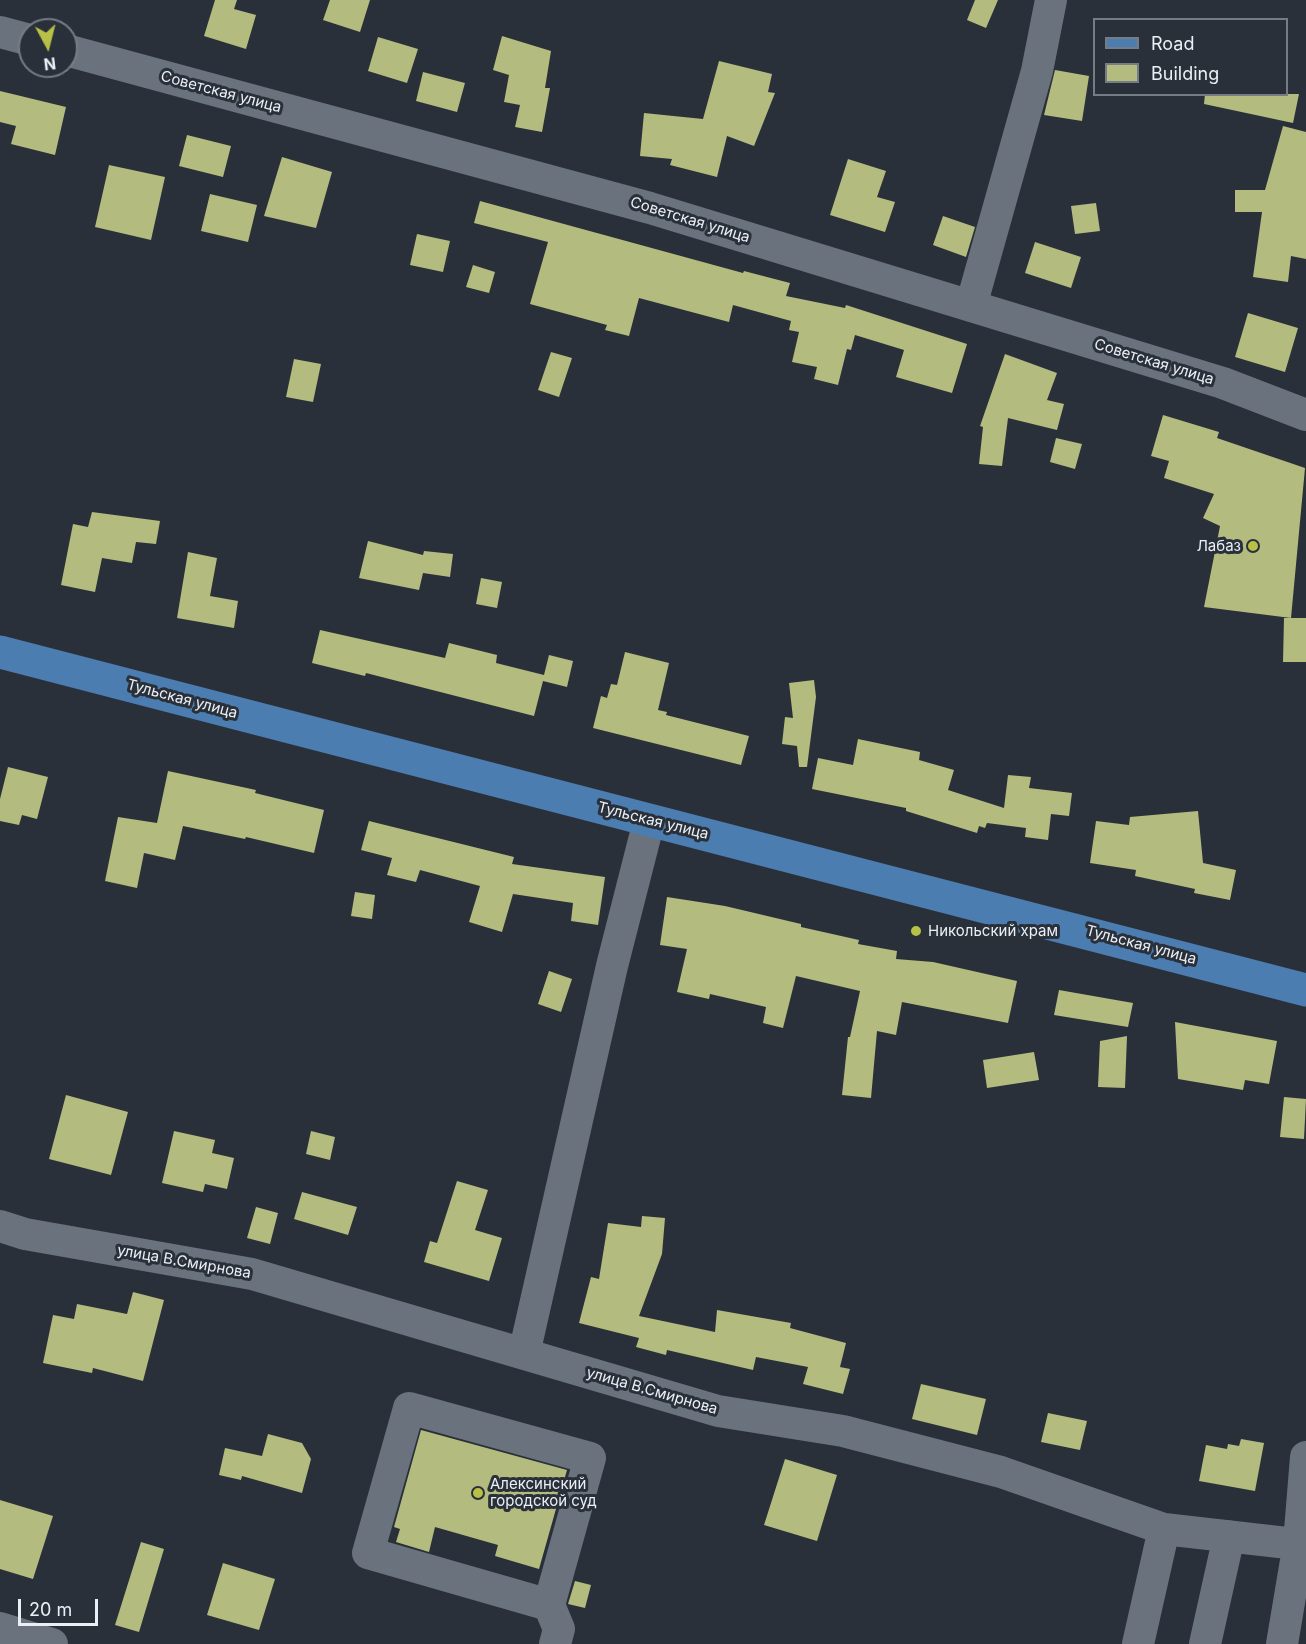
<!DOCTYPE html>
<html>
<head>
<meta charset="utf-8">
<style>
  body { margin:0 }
  #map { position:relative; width:1306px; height:1644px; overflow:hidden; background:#293039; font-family:Inter,sans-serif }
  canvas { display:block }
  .legend { position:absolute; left:1093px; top:18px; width:195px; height:78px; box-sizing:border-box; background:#293039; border:2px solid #767c84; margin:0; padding:8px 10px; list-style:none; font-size:18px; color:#eaeff5 }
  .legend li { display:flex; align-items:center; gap:12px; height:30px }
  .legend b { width:30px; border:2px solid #767c84 }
  .north { position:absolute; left:18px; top:18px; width:60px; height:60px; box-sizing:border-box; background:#293039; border:2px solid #767c84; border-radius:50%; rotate:173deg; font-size:16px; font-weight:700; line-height:24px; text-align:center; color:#eaeff5 }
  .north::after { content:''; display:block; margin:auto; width:21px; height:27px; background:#b7c147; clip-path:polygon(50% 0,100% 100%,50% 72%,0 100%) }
  .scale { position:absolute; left:18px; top:1599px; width:80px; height:27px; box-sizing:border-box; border:3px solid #eaeff5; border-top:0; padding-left:8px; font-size:18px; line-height:21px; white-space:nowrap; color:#eaeff5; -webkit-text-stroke:4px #293039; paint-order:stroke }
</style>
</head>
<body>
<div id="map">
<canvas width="1306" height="1644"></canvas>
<ul class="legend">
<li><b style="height:8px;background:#4c7db1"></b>Road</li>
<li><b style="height:16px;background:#b4bb7e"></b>Building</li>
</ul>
<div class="north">N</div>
<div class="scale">20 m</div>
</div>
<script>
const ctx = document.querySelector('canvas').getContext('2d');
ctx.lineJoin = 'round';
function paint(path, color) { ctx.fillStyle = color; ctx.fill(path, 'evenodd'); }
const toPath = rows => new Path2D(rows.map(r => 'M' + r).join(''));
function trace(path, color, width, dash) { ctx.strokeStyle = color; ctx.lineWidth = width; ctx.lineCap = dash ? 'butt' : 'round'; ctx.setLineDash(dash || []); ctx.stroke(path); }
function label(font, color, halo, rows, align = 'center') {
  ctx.font = font + ' Inter,sans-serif'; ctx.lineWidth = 6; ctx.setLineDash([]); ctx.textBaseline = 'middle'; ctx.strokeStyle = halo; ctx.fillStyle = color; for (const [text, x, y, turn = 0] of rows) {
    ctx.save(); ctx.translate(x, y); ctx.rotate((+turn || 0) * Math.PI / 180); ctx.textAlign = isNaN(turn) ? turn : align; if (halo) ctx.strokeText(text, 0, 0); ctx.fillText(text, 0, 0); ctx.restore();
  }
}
const building = toPath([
  [215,0,237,0,234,9,256,15,246,49,204,36],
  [330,0,370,0,360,32,323,20],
  [975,0,998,0,986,28,967,20],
  [502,36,551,51,545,88,550,88,542,132,515,127,520,105,504,102,509,75,493,70],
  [378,37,418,49,407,83,368,71],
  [719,61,772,74,768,92,775,93,754,146,727,136,717,177,670,165,672,159,640,156,644,113,703,119],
  [1055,70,1089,76,1082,121,1044,115],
  [423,72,465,83,457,112,416,101],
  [0,91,66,107,55,155,11,144,16,126,0,122],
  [1205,94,1299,94,1293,123,1204,104],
  [1283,126,1306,132,1306,259,1291,256,1288,282,1253,277,1262,212,1235,212,1235,190,1265,190],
  [187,135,231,146,223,177,179,166],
  [282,157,332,172,316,228,264,216],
  [848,159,886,171,877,197,895,202,885,232,830,215],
  [109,165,165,177,151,240,95,227],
  [210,194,257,205,248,242,201,231],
  [480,201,743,273,744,271,790,283,786,296,845,308,846,305,967,344,952,393,896,377,904,350,855,335,851,350,847,349,838,385,814,379,817,367,792,362,799,332,789,330,791,321,733,305,729,322,639,298,629,336,605,330,607,325,530,304,548,242,474,223],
  [1096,203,1100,231,1075,234,1071,206],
  [943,216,975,227,966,257,933,245],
  [417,234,450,241,443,272,410,265],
  [1035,242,1081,257,1071,288,1025,273],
  [473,265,495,272,489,293,466,287],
  [1248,313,1298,328,1285,372,1235,357],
  [551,352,572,358,559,397,538,390],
  [1005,354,1057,373,1047,400,1064,404,1057,430,1008,418,1002,466,979,464,983,427,980,426],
  [294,359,321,364,313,402,286,397],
  [1163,415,1219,432,1217,438,1305,468,1291,618,1204,607,1220,526,1203,518,1214,494,1164,478,1169,461,1151,456],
  [1056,438,1082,444,1075,469,1050,462],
  [92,512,160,521,156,544,136,542,132,563,102,558,95,592,61,585,73,524,88,527],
  [368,541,423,555,424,551,453,554,450,577,423,573,419,590,359,578],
  [188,552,217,558,210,596,238,601,234,628,177,618],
  [481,578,502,582,497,608,476,604],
  [1284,618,1306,618,1306,662,1283,662],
  [320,630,445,658,449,643,497,655,496,663,544,675,549,655,573,661,567,687,543,681,534,716,366,673,365,676,312,663],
  [625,652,669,663,658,710,667,712,666,715,749,736,741,765,593,728,601,696,607,698,611,684,617,685],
  [814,680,816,697,807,767,799,767,797,746,782,744,785,717,793,718,789,683],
  [858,739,920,752,919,760,954,770,948,790,1004,808,1008,775,1031,777,1029,788,1072,793,1069,816,1051,814,1048,840,1025,837,1026,828,987,823,985,828,979,826,977,833,906,811,906,808,812,789,818,758,853,765],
  [8,767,48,777,37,819,22,815,19,825,0,821,0,799],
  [168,771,256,790,255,793,324,810,314,853,246,837,245,839,183,826,175,860,144,853,137,888,105,881,118,817,157,823],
  [1198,811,1203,863,1236,870,1230,900,1194,893,1195,889,1135,876,1136,870,1090,863,1096,821,1129,825,1130,817],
  [369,821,514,857,512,864,605,877,598,925,571,921,573,903,513,894,502,932,469,922,480,886,420,870,416,882,387,875,392,858,361,850],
  [355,892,375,895,372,919,351,916],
  [667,897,725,906,801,924,801,927,859,940,858,944,897,951,896,959,933,962,1017,981,1008,1023,902,1002,896,1035,877,1031,871,1098,842,1095,848,1037,850,1037,860,991,796,976,783,1028,763,1023,766,1007,710,994,709,999,677,992,687,949,660,945],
  [549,971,572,979,561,1012,538,1004],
  [1059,990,1133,1003,1128,1027,1054,1015],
  [1175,1022,1277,1041,1269,1084,1245,1080,1243,1090,1178,1079],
  [1127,1036,1125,1088,1098,1087,1100,1041],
  [1034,1052,1039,1080,987,1088,983,1060],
  [66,1095,128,1112,111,1175,49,1159],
  [1284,1097,1306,1099,1304,1139,1280,1137],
  [174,1131,215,1140,212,1153,234,1158,227,1189,205,1184,203,1192,162,1183],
  [311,1131,335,1137,330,1160,306,1154],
  [457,1181,488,1190,475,1230,502,1238,489,1281,424,1262,430,1241,437,1243],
  [302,1192,357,1207,348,1235,294,1219],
  [256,1207,278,1213,270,1244,247,1238],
  [642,1216,665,1218,662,1254,639,1316,715,1332,717,1310,791,1323,790,1328,846,1343,840,1367,850,1369,843,1394,803,1384,808,1367,756,1357,753,1370,667,1350,666,1355,636,1347,639,1338,579,1323,591,1277,599,1279,608,1223,641,1227],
  [133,1292,164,1300,143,1381,93,1368,92,1373,43,1363,53,1315,74,1319,77,1304,127,1314],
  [921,1384,986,1399,977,1435,912,1419],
  [1048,1413,1087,1421,1080,1450,1041,1442],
  [421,1430,567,1470,539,1569,495,1556,498,1545,435,1527,429,1552,396,1542,400,1529,394,1527],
  [268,1434,302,1443,311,1459,302,1493,242,1476,241,1480,219,1475,225,1448,262,1456],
  [1241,1439,1264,1443,1255,1491,1199,1481,1206,1445,1227,1449,1228,1444,1239,1446],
  [785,1459,837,1475,817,1541,764,1525],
  [0,1500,53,1516,33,1579,0,1569],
  [141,1542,164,1549,139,1632,115,1625],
  [223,1563,275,1579,259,1630,207,1615],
  [575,1581,591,1585,585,1608,568,1604]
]);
const minor = toPath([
  [0,32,30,40],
  [66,50,650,208,1223,383,1306,415],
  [971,306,1037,71,1051,0],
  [0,1226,25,1234,252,1274,718,1411,843,1431,1001,1472,1164,1529,1306,1545],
  [524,1354,612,966,649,821],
  [549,1605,368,1553,409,1408,590,1458,549,1605,559,1629,555,1644],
  [0,1628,52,1644],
  [1138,1644,1164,1529],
  [1205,1644,1229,1536],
  [1282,1644,1299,1543,1306,1457]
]);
const major = toPath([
  [0,652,1306,990]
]);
const markers = [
  [1253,546,6,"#b7c147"],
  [916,931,6,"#b7c147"],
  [478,1493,6,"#b7c147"]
];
const streetNames = [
  ["Советская улица",221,92,15],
  ["Советская улица",690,220,17],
  ["Советская улица",1154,362,17],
  ["Тульская улица",182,699,15],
  ["Тульская улица",653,821,14],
  ["Тульская улица",1141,945,15],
  ["улица В.Смирнова",184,1262,10],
  ["улица В.Смирнова",652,1391,16]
];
const poiNames = [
  ["Лабаз",1241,546,"right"],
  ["Никольский храм",928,931],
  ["Алексинский",490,1484],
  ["городской суд",490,1501]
];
paint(building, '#b4bb7e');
trace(minor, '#6a737d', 32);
trace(major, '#4c7db1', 33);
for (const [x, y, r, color] of markers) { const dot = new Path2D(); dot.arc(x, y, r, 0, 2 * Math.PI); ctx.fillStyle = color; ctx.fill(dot); trace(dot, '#293039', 2); }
label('15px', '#eaeff5', '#293039', streetNames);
label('15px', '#eaeff5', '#293039', poiNames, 'left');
</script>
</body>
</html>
